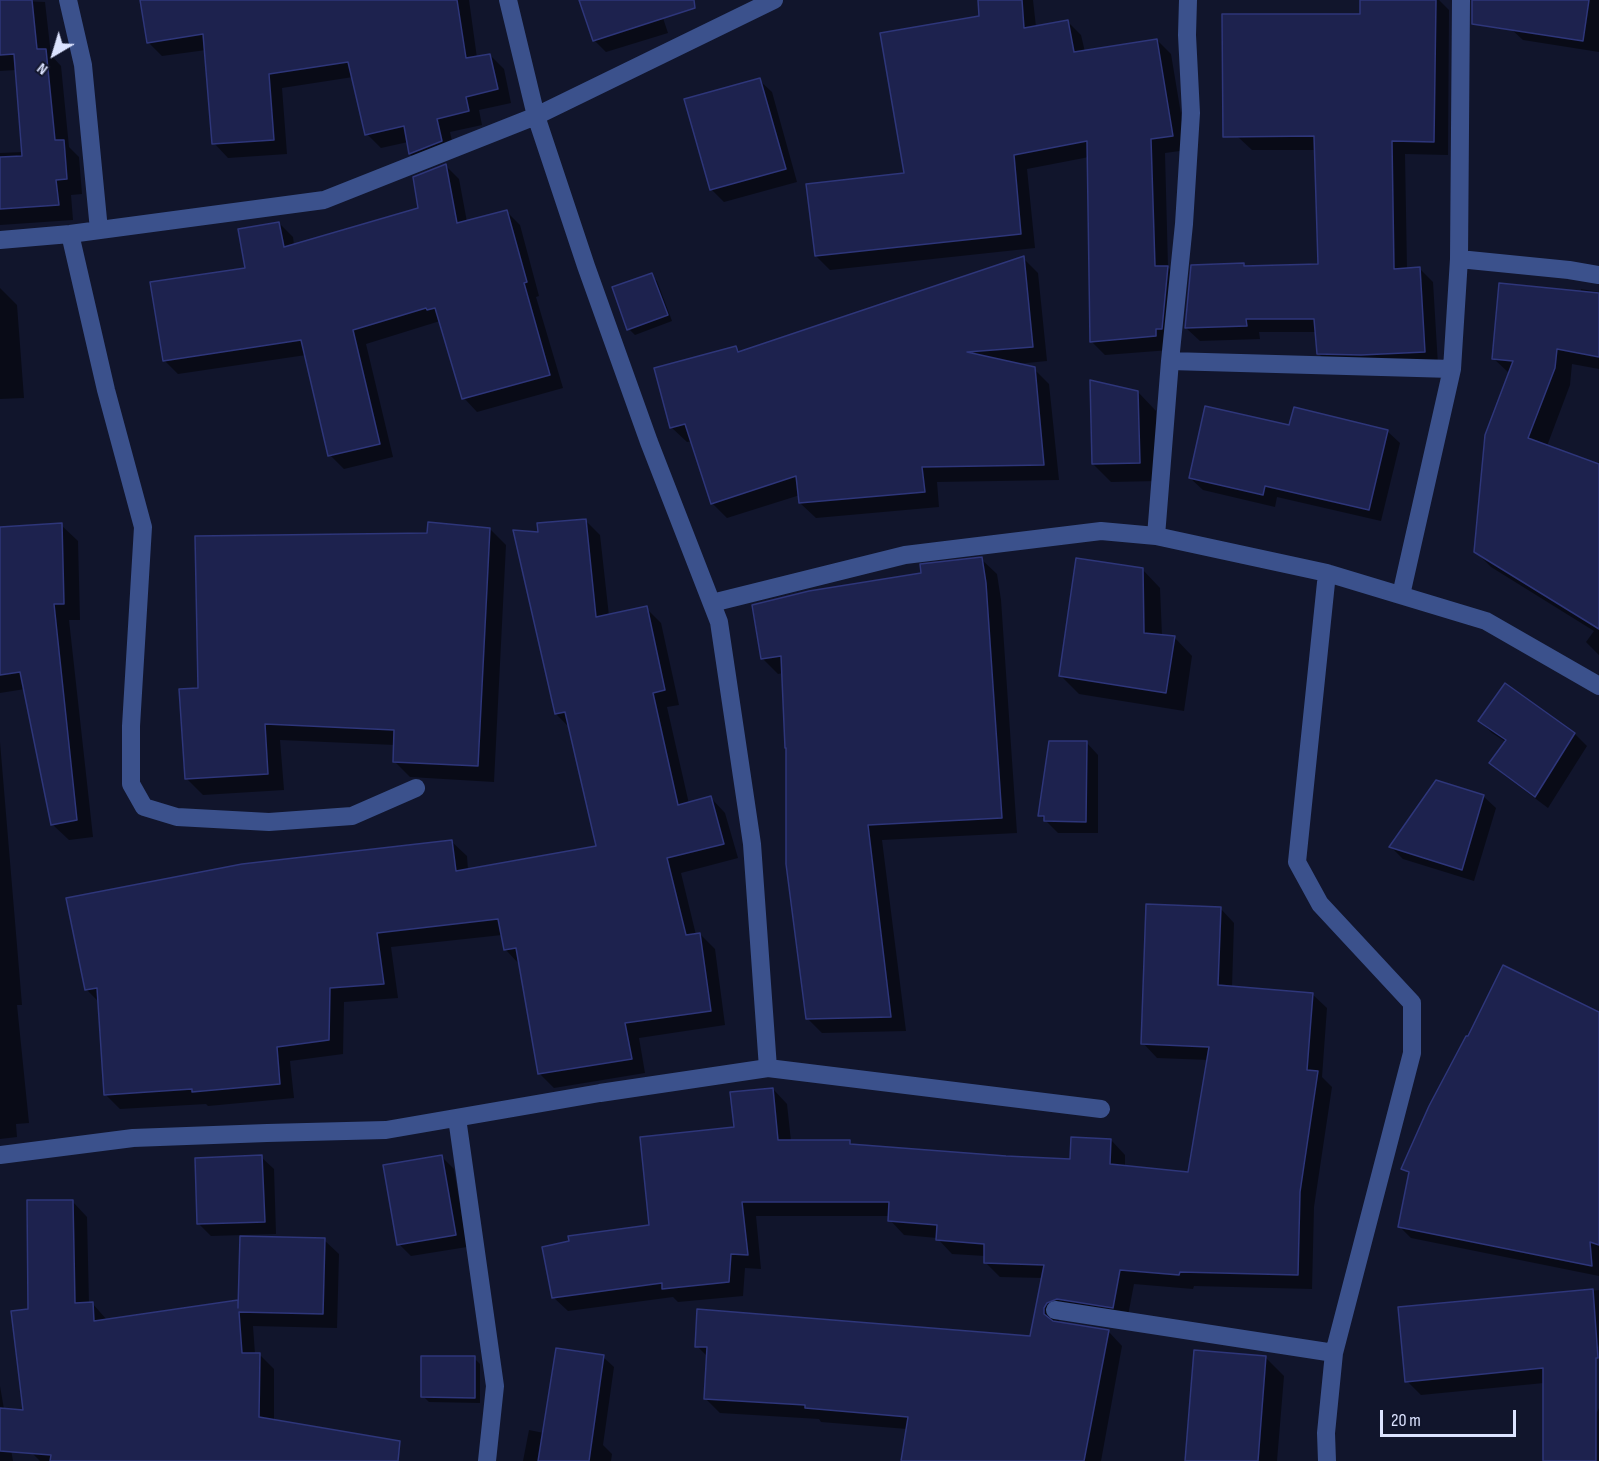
<!DOCTYPE html>
<html>
<head>
<meta charset="utf-8">
<style>
  body { margin:0 }
  #map { position:relative; width:1599px; height:1461px; overflow:hidden; background:#11152c; font-family:"Sofia Sans Condensed",sans-serif }
  canvas { display:block }
  .north { position:absolute; left:24px; top:24px; width:60px; height:60px; -webkit-text-stroke:4px #11152c; paint-order:stroke; rotate:218deg; font-size:16px; font-weight:700; line-height:24px; text-align:center; color:#dce3ff }
  .north::after { content:''; display:block; margin:auto; width:21px; height:27px; background:#dce3ff; clip-path:polygon(50% 0,100% 100%,50% 72%,0 100%) }
  .scale { position:absolute; left:1380px; top:1410px; width:136px; height:27px; box-sizing:border-box; border:3px solid #dce3ff; border-top:0; padding-left:8px; font-size:18px; line-height:21px; white-space:nowrap; color:#dce3ff; -webkit-text-stroke:4px #11152c; paint-order:stroke }
</style>
</head>
<body>
<div id="map">
<canvas width="1599" height="1461"></canvas>
<div class="north">N</div>
<div class="scale">20 m</div>
</div>
<script>
const ctx = document.querySelector('canvas').getContext('2d');
ctx.lineJoin = 'round';
function paint(path, color) { ctx.fillStyle = color; ctx.fill(path, 'evenodd'); }
const toPath = rows => new Path2D(rows.map(r => 'M' + r).join(''));
function trace(path, color, width, dash) { ctx.strokeStyle = color; ctx.lineWidth = width; ctx.lineCap = dash ? 'butt' : 'round'; ctx.setLineDash(dash || []); ctx.stroke(path); }
const shadow = toPath([
  [0,0,45,2,51,55,61,66,69,147,79,157,82,194,71,195,73,220,0,225,0,153,23,152,16,70,0,71],
  [142,0,469,0,477,58,490,55,504,69,511,103,479,110,482,125,450,132,455,155,424,168,410,154,408,142,381,148,367,134,353,77,282,88,287,154,228,158,214,143,206,50,162,56,148,42],
  [581,0,657,0,668,33,606,52,594,40],
  [980,0,1033,0,1036,27,1067,21,1081,35,1085,52,1157,40,1171,54,1187,150,1165,153,1168,267,1182,281,1170,350,1105,355,1091,341,1089,157,1027,169,1035,248,830,270,816,256,906,175,981,17],
  [1361,0,1439,0,1449,10,1448,155,1405,154,1407,269,1420,269,1433,282,1438,365,1332,367,1318,353,1317,332,1259,332,1260,339,1200,341,1186,328,1243,265,1246,267,1320,266,1316,150,1252,150,1238,137,1361,16],
  [1516,0,1599,0,1599,52,1523,40,1511,29],
  [759,80,772,92,797,182,724,202,711,189],
  [446,166,459,179,467,222,506,211,520,225,539,296,536,297,563,388,477,412,464,398,440,321,366,344,393,457,344,469,330,455,306,355,178,374,164,360,247,269,279,223,293,237,294,245,420,209],
  [1023,258,1038,273,1047,361,1016,364,1034,369,1049,384,1059,480,937,482,939,507,816,518,800,503,800,495,727,518,712,503,692,441,687,442,671,427,736,347,740,352],
  [651,275,657,281,672,321,635,335,629,329],
  [0,288,17,305,24,398,0,399],
  [1581,289,1599,292,1599,369,1572,364,1570,385,1547,446,1597,465,1599,462,1599,655,1586,642,1594,631,1491,567,1475,551,1510,374,1493,358,1580,293],
  [1138,392,1156,411,1158,481,1111,482,1093,464],
  [1291,427,1387,431,1400,443,1381,521,1277,497,1275,507,1203,490,1190,478],
  [585,520,600,535,609,616,646,608,661,623,679,705,667,707,689,804,711,798,725,813,738,858,681,873,696,935,700,934,715,949,725,1025,639,1038,645,1073,554,1088,539,1073,520,965,505,949,502,935,391,947,398,998,344,1002,343,1054,290,1061,294,1098,208,1106,206,1104,120,1109,105,1094,99,1002,86,989,452,842,467,856,468,870,597,847,570,728,556,714,540,534],
  [61,525,78,541,80,620,69,620,93,837,69,840,52,824,25,689,0,693,0,535],
  [490,529,506,545,494,782,410,777,394,761,395,745,280,740,284,790,203,795,187,779,199,689,429,535],
  [981,559,997,574,1001,600,1017,833,882,840,906,1031,822,1033,807,1018,783,673,778,674,762,658,923,574],
  [1142,569,1160,588,1162,636,1174,637,1192,656,1184,711,1079,694,1060,675],
  [1480,721,1575,734,1587,746,1548,808,1504,775,1491,763,1506,742,1492,733],
  [0,742,22,1005,17,1005,29,1123,16,1124,17,1137,0,1139],
  [1086,742,1098,755,1098,833,1058,833,1040,815],
  [1483,796,1496,808,1474,881,1403,859,1391,847],
  [1220,908,1234,923,1232,987,1312,994,1327,1008,1322,1077,1332,1087,1314,1207,1312,1289,1194,1286,1193,1289,1134,1284,1127,1321,1061,1317,1058,1323,1108,1331,1122,1346,1101,1461,902,1461,907,1429,821,1422,819,1419,720,1413,705,1398,708,1357,697,1346,1032,1338,1043,1278,1000,1277,985,1262,985,1256,952,1254,937,1238,904,1235,890,1220,890,1216,756,1216,761,1269,745,1268,743,1296,678,1302,673,1297,568,1311,553,1297,651,1227,735,1129,773,1089,787,1104,791,1141,849,1141,853,1146,1006,1158,1071,1160,1111,1140,1125,1155,1125,1167,1190,1173,1209,1060,1157,1058,1143,1043],
  [1599,1014,1599,1276,1411,1238,1399,1226,1410,1175,1403,1168],
  [261,1157,274,1169,276,1234,211,1236,199,1224],
  [442,1157,454,1169,467,1247,411,1256,399,1244],
  [73,1202,87,1217,89,1304,92,1303,107,1320,237,1302,240,1304,324,1240,339,1254,337,1328,253,1326,255,1354,259,1354,274,1369,274,1421,369,1461,40,1461,32,1453],
  [1599,1290,1599,1344,1575,1415,1592,1422,1599,1408,1599,1461,1544,1461,1544,1383,1421,1395,1407,1381,1399,1308],
  [603,1357,614,1367,603,1445,612,1454,611,1461,523,1461,529,1430,544,1433],
  [1265,1357,1284,1376,1277,1461,1187,1461],
  [474,1358,480,1364,480,1403,429,1402,423,1396],
  [0,1386,13,1461,0,1461]
]);
const building = toPath([
  [0,0,32,0,37,49,46,49,55,140,64,140,67,179,56,180,59,205,0,209,0,157,22,156,14,54,0,55,0,0],
  [140,0,457,0,466,58,490,54,498,89,466,97,469,111,437,119,442,141,409,154,404,126,365,135,348,62,269,74,274,140,212,144,203,34,147,43,140,0],
  [579,0,694,0,695,8,593,41,579,0],
  [978,0,1022,0,1024,28,1068,20,1074,52,1157,39,1173,136,1151,139,1155,266,1168,266,1162,329,1156,329,1156,336,1090,342,1087,141,1014,155,1021,234,815,256,806,184,904,173,880,33,979,16,978,0],
  [1360,0,1436,0,1434,142,1392,141,1394,269,1420,267,1425,352,1361,355,1317,354,1314,319,1246,319,1247,326,1185,328,1191,265,1244,263,1244,266,1318,264,1314,136,1223,137,1222,14,1360,14,1360,0],
  [1472,0,1589,0,1583,41,1472,24,1472,0],
  [760,78,786,169,710,190,684,99,760,78],
  [446,164,457,223,507,210,527,282,524,283,550,375,462,399,435,308,427,310,426,308,353,330,380,444,328,456,301,340,163,361,150,282,245,268,238,229,279,222,284,247,418,208,413,177,446,164],
  [1024,256,1033,347,967,352,1035,367,1044,465,922,467,925,492,799,503,796,476,711,504,685,424,670,428,654,368,736,346,738,352,1024,256],
  [652,273,668,315,627,330,612,287,652,273],
  [1499,283,1599,293,1599,357,1557,349,1555,368,1528,438,1599,464,1599,629,1474,552,1485,435,1513,361,1492,359,1499,283],
  [1090,380,1138,391,1140,463,1092,464,1090,380],
  [1205,406,1289,425,1294,407,1388,430,1369,510,1265,486,1263,495,1189,478,1205,406],
  [586,519,596,617,647,606,665,690,653,693,678,805,711,796,724,844,667,858,686,935,700,933,711,1011,625,1023,632,1059,538,1074,516,948,504,950,498,919,377,933,384,984,330,988,329,1040,277,1047,280,1084,192,1092,192,1089,104,1095,97,988,85,990,66,898,242,864,452,840,456,871,596,846,565,712,555,714,513,530,538,532,537,523,586,519],
  [428,522,490,528,478,766,393,762,394,730,265,724,268,774,185,779,179,689,198,688,195,536,427,533,428,522],
  [62,523,64,604,54,604,77,820,51,825,20,672,0,675,0,527,62,523],
  [982,557,986,583,1002,818,868,825,891,1017,806,1019,786,864,786,748,785,748,781,656,761,659,752,605,809,591,921,573,920,564,982,557],
  [1076,558,1143,568,1144,633,1175,636,1166,693,1059,676,1076,558],
  [1505,683,1575,733,1535,797,1489,763,1506,740,1478,721,1505,683],
  [1049,741,1087,741,1086,822,1044,821,1044,816,1038,816,1049,741],
  [1436,780,1484,795,1462,870,1389,847,1436,780],
  [1146,904,1221,907,1218,985,1313,993,1307,1070,1318,1071,1300,1192,1298,1275,1180,1272,1179,1275,1120,1270,1113,1308,1057,1299,1047,1303,1044,1308,1044,1314,1053,1321,1109,1330,1084,1461,901,1461,908,1417,805,1408,805,1405,704,1399,707,1347,695,1347,697,1309,1030,1336,1044,1265,984,1263,984,1244,936,1240,937,1225,888,1221,889,1202,742,1202,748,1255,731,1254,729,1282,662,1289,662,1283,552,1298,542,1247,569,1241,568,1236,649,1225,640,1137,734,1127,730,1092,773,1088,778,1140,850,1140,850,1144,1006,1156,1070,1159,1071,1137,1111,1139,1110,1164,1188,1172,1209,1047,1141,1044,1146,904],
  [1503,965,1599,1012,1599,1245,1590,1242,1592,1266,1398,1227,1409,1172,1401,1169,1429,1106,1466,1036,1468,1036,1503,965],
  [262,1155,265,1222,197,1224,195,1158,262,1155],
  [442,1155,456,1235,397,1245,383,1165,442,1155],
  [27,1200,73,1200,75,1303,93,1302,94,1321,238,1300,238,1308,240,1236,325,1238,323,1314,239,1312,242,1353,260,1353,259,1417,400,1441,398,1461,50,1461,51,1455,0,1451,0,1408,23,1410,11,1311,28,1309,27,1200],
  [1593,1289,1598,1358,1596,1358,1596,1461,1543,1461,1543,1368,1405,1382,1398,1307,1593,1289],
  [556,1348,604,1355,589,1461,538,1461,556,1348],
  [1194,1350,1266,1356,1258,1461,1185,1461,1194,1350],
  [421,1356,475,1356,475,1398,421,1397,421,1356]
]);
const minor = toPath([
  [68,0,83,65,99,230],
  [508,0,536,116,586,266,649,442,719,622,752,844,768,1068],
  [70,234,106,390,143,527,131,726,131,784,144,807,177,817,269,822,352,816,416,788],
  [0,240,70,234,324,200,536,116,774,0],
  [1459,259,1569,270,1599,275],
  [1170,361,1452,369],
  [1156,536,1170,361,1184,224,1191,113,1187,35,1188,0],
  [1401,595,1452,369,1459,259,1461,0],
  [712,603,905,555,1101,531,1156,536,1327,573,1486,621,1599,686],
  [457,1118,495,1386,487,1461],
  [0,1155,133,1138,267,1133,386,1130,600,1093,768,1068,1101,1109],
  [1055,1310,1334,1353],
  [1327,1461,1326,1433,1334,1353,1412,1053,1412,1003,1320,904,1297,862,1327,573]
]);
paint(shadow, '#0007');
paint(building, '#1d224e');
trace(building, '#2e367a', 1.5);
trace(minor, '#3b518c', 18);
</script>
</body>
</html>
